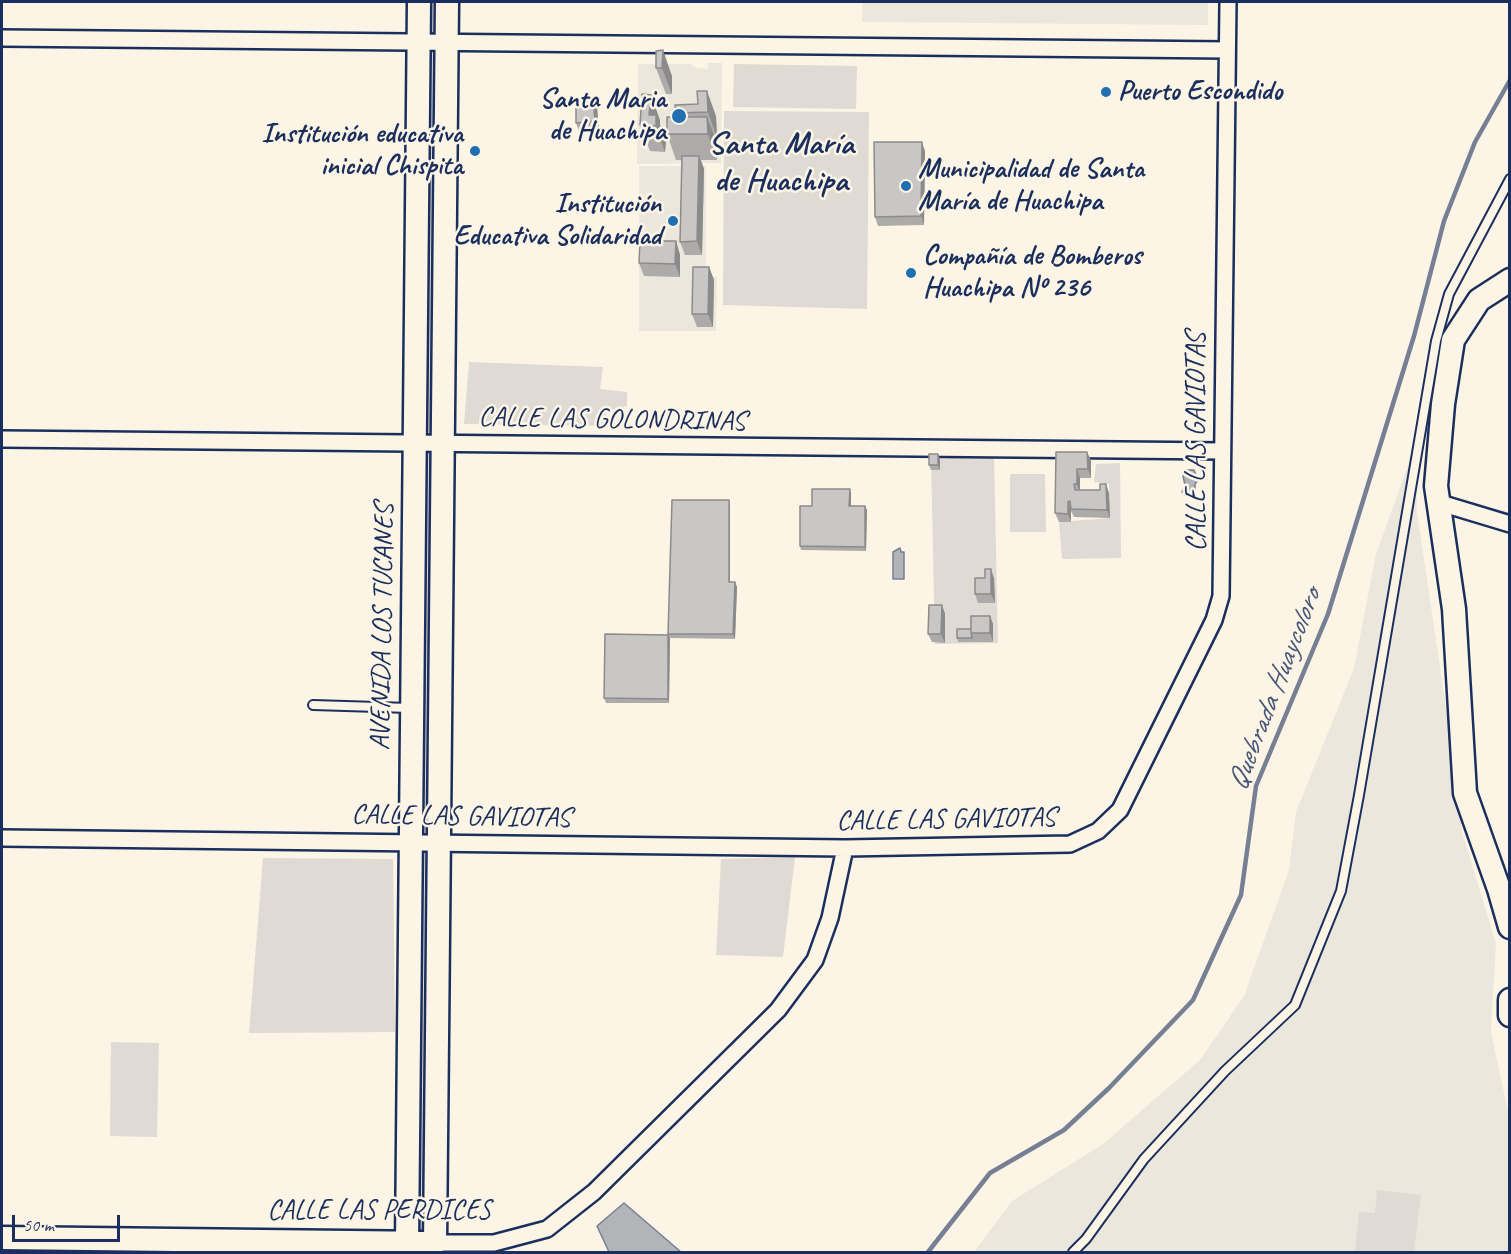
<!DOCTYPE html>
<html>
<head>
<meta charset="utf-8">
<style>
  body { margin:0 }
  #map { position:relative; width:1511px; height:1254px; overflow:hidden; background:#fcf5e5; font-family:Caveat,sans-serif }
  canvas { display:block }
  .frame { position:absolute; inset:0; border:3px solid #1b2f5e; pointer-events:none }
  .scale { position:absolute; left:12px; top:1215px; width:108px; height:27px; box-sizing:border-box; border:3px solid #1b2f5e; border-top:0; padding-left:8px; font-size:18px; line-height:21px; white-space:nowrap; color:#1b2f5e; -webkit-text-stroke:4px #fcf5e5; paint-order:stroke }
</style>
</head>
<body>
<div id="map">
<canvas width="1511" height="1254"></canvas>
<div class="frame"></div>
<div class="scale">50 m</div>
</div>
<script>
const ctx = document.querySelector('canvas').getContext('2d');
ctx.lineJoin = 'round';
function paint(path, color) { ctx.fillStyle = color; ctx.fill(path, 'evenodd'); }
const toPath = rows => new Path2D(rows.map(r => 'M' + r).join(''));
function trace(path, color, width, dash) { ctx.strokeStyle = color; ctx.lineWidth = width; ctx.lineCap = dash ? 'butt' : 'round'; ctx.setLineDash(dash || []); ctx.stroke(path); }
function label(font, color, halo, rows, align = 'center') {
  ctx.font = font + ' Caveat,sans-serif'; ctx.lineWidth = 5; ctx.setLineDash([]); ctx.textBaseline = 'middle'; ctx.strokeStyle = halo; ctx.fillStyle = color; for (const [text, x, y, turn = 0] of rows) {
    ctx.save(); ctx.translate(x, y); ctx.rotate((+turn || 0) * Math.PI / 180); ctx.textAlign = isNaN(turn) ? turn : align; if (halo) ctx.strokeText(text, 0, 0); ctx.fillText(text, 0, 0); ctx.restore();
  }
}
const built = toPath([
  [863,2,1208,2,1208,25,862,22],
  [708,63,722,63,721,163,637,164,638,64,690,64,697,68,708,69],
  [639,166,706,166,706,276,717,277,716,331,639,331],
  [1415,446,1417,512,1450,735,1462,832,1496,943,1491,1032,1509,1116,1509,1252,974,1252,1012,1201,1103,1144,1200,1060,1244,996,1289,870,1296,812,1354,668,1376,554]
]);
const green = toPath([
  [426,2,439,2,438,32,427,32],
  [436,48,434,431,429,432,422,431,425,49],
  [734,64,857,66,856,109,733,107],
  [724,111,869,112,867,309,723,305],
  [469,362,603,367,600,389,627,392,627,406,606,411,608,426,464,424],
  [433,448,431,827,427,830,421,831,421,452],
  [994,456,998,643,935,644,931,459],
  [1120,463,1121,558,1062,559,1059,522,1110,518,1109,484,1094,482,1096,464],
  [1010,474,1045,474,1046,532,1010,532],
  [428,846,425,1231,419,1232,415,1230,416,850],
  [795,857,783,957,716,955,721,859],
  [263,858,393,859,395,1032,249,1033],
  [111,1042,159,1043,157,1137,110,1136],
  [1377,1190,1421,1195,1414,1252,1355,1252,1359,1212,1375,1213]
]);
const water = toPath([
  [1187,470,1194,470,1198,480,1195,484,1195,493,1189,496,1182,492,1185,485,1183,476,1187,470],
  [900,548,901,552,904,552,904,579,893,579,893,552,900,548],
  [624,1203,681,1252,609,1252,597,1226,624,1203]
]);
const stream = toPath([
  [928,1252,990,1173,1064,1130,1109,1088,1193,1000,1241,895,1256,786,1328,614,1414,336,1444,221,1475,142,1510,80]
]);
const lane = toPath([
  [313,705,410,708],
  [1073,1252,1086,1239,1144,1159,1225,1071,1295,1005,1341,891,1359,795,1436,341,1449,294,1510,179]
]);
const street = toPath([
  [2,38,1227,50],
  [2,439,1222,451],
  [1437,502,1510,524],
  [2,838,845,848,1070,844,1098,831,1120,810,1214,620,1221,596,1228,2],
  [435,1243,494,1243,547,1229,594,1192,778,1010,815,960,830,918,845,848]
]);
const secondary = toPath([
  [1510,280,1479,300,1453,340,1443,404,1436,486,1454,609,1465,793,1499,889,1510,927],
  [1510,1000,1510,1015],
  [2,1238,435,1243,447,2],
  [407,1243,419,2]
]);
const wall = toPath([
  [656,51,672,76,672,94,666,94,656,68],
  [593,98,597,107,599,130,579,131,576,123],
  [698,104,716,116,717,138,715,138,717,143,717,160,701,160,704,169,702,255,685,255,680,242,682,160,676,160,667,134,677,117,676,113],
  [660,120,660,125,666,141,665,152,650,151,640,125],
  [925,151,924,225,878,226,875,217],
  [676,241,680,255,680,277,644,276,639,263],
  [709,267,714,280,713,327,697,327,692,314],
  [1056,452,1091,460,1091,478,1080,478,1080,490,1109,493,1110,518,1074,517,1071,511,1071,522,1059,522,1055,513],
  [938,454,940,459,940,470,931,470,929,465],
  [851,493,851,506,865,506,867,510,866,551,801,550,800,546,812,506],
  [730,505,730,582,735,582,737,587,735,639,670,638,669,703,606,703,604,698,668,635],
  [994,578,995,603,978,603,975,594],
  [942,605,945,614,945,643,932,642,928,634],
  [990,616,993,624,993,642,958,642,957,638]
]);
const shadedWall = toPath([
  [663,50,672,76,672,94,662,68],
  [707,91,716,116,717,138,708,112],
  [651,95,660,120,660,125,666,141,665,152,656,126,649,115],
  [593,98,597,107,599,130,595,121],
  [707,117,717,143,717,160,708,134],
  [922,142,925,151,924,225,921,216],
  [699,156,704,169,702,255,697,241],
  [676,241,680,255,680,277,675,264],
  [709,267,714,280,713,327,708,314],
  [1087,452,1091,460,1091,478,1088,469],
  [938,454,940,459,940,470,938,465],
  [1077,469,1080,478,1080,493,1077,484],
  [1106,484,1109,493,1110,518,1107,510],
  [850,489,851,493,851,510,849,506],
  [729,500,730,505,730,587,729,582],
  [1068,502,1071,511,1071,522,1068,514],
  [865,506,867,510,866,551,865,547],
  [991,569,994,578,995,603,991,594],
  [735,582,737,587,735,639,733,634],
  [942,605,945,614,945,643,941,634],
  [990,616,993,624,993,642,990,633],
  [668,635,670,639,669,703,668,699]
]);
const building = toPath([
  [663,50,662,68,656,68,656,51,663,50],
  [697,91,707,91,708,112,676,113,675,105,698,104,697,91],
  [642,94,651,95,649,115,656,115,656,126,640,125,642,94],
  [593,98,595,121,576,123,576,99,593,98],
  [667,117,707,117,708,134,667,134,667,117],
  [874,142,922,142,921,216,875,217,874,142],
  [682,156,699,156,697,241,680,242,682,156],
  [640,241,676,241,675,264,639,263,640,241],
  [693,267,709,267,708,314,692,314,693,267],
  [1056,452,1087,452,1088,469,1077,469,1077,484,1074,484,1075,490,1100,490,1100,484,1106,484,1107,510,1071,509,1070,501,1068,502,1068,514,1055,513,1056,452],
  [929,454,938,454,938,465,929,465,929,454],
  [812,489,850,489,849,506,865,506,865,547,800,546,800,506,812,506,812,489],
  [672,500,729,500,729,582,735,582,733,634,668,634,672,500],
  [985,569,991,569,991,594,975,594,975,578,985,578,985,569],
  [929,605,942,605,941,634,928,634,929,605],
  [971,616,990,616,990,633,971,633,971,616],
  [957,629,971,629,971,633,972,638,957,638,957,629],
  [605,634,668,635,668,699,604,698,605,634]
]);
const markers = [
  [1106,92,6,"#1f6fb2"],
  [679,116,8,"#1f6fb2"],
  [475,151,6,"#1f6fb2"],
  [906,186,6,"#1f6fb2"],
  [673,221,6,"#1f6fb2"],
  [911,273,6,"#1f6fb2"]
];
const poiNames = [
  ["Puerto Escondido",1118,92],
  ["Santa Maria",666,100,"right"],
  ["de Huachipa",666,132,"right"],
  ["Institución educativa",463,135,"right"],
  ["inicial Chispita",463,167,"right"],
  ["Municipalidad de Santa",918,170],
  ["María de Huachipa",918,202],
  ["Institución",661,205,"right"],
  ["Educativa Solidaridad",661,237,"right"],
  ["Compañía de Bomberos",923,257],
  ["Huachipa Nº 236",923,289]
];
const streetNames = [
  ["CALLE LAS GOLONDRINAS",612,420,1],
  ["CALLE LAS GAVIOTAS",1197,442,-90],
  ["AVENIDA LOS TUCANES",383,627,-89],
  ["CALLE LAS GAVIOTAS",461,817,1],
  ["CALLE LAS GAVIOTAS",946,820,-1],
  ["CALLE LAS PERDICES",379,1211]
];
const waterNames = [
  ["Quebrada Huaycoloro",1275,690,-69]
];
const quarterNames = [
  ["Santa María",781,145],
  ["de Huachipa",781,182]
];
paint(built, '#ece7dc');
paint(green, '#dfdbd4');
paint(water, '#b2b4b8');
trace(water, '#767f94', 1.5);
trace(stream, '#767f94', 4.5);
trace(lane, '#1b2f5e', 12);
trace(street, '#1b2f5e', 20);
trace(secondary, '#1b2f5e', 27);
trace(lane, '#fcf5e5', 8);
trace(street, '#fcf5e5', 15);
trace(secondary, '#fcf5e5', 22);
paint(wall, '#acabaa');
paint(shadedWall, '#8c8b8b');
paint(building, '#c8c7c6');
trace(building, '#8c8b8b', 1.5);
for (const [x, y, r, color] of markers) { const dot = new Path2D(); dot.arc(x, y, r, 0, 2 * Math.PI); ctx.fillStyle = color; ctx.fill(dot); trace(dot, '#fcf5e5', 2); }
label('bold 28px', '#1b2f5e', '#fcf5e5', poiNames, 'left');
label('28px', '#1b2f5e', '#fcf5e5', streetNames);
label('italic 30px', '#485779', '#fcf5e5', waterNames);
label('bold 32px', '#1b2f5e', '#fcf5e5', quarterNames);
</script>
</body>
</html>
